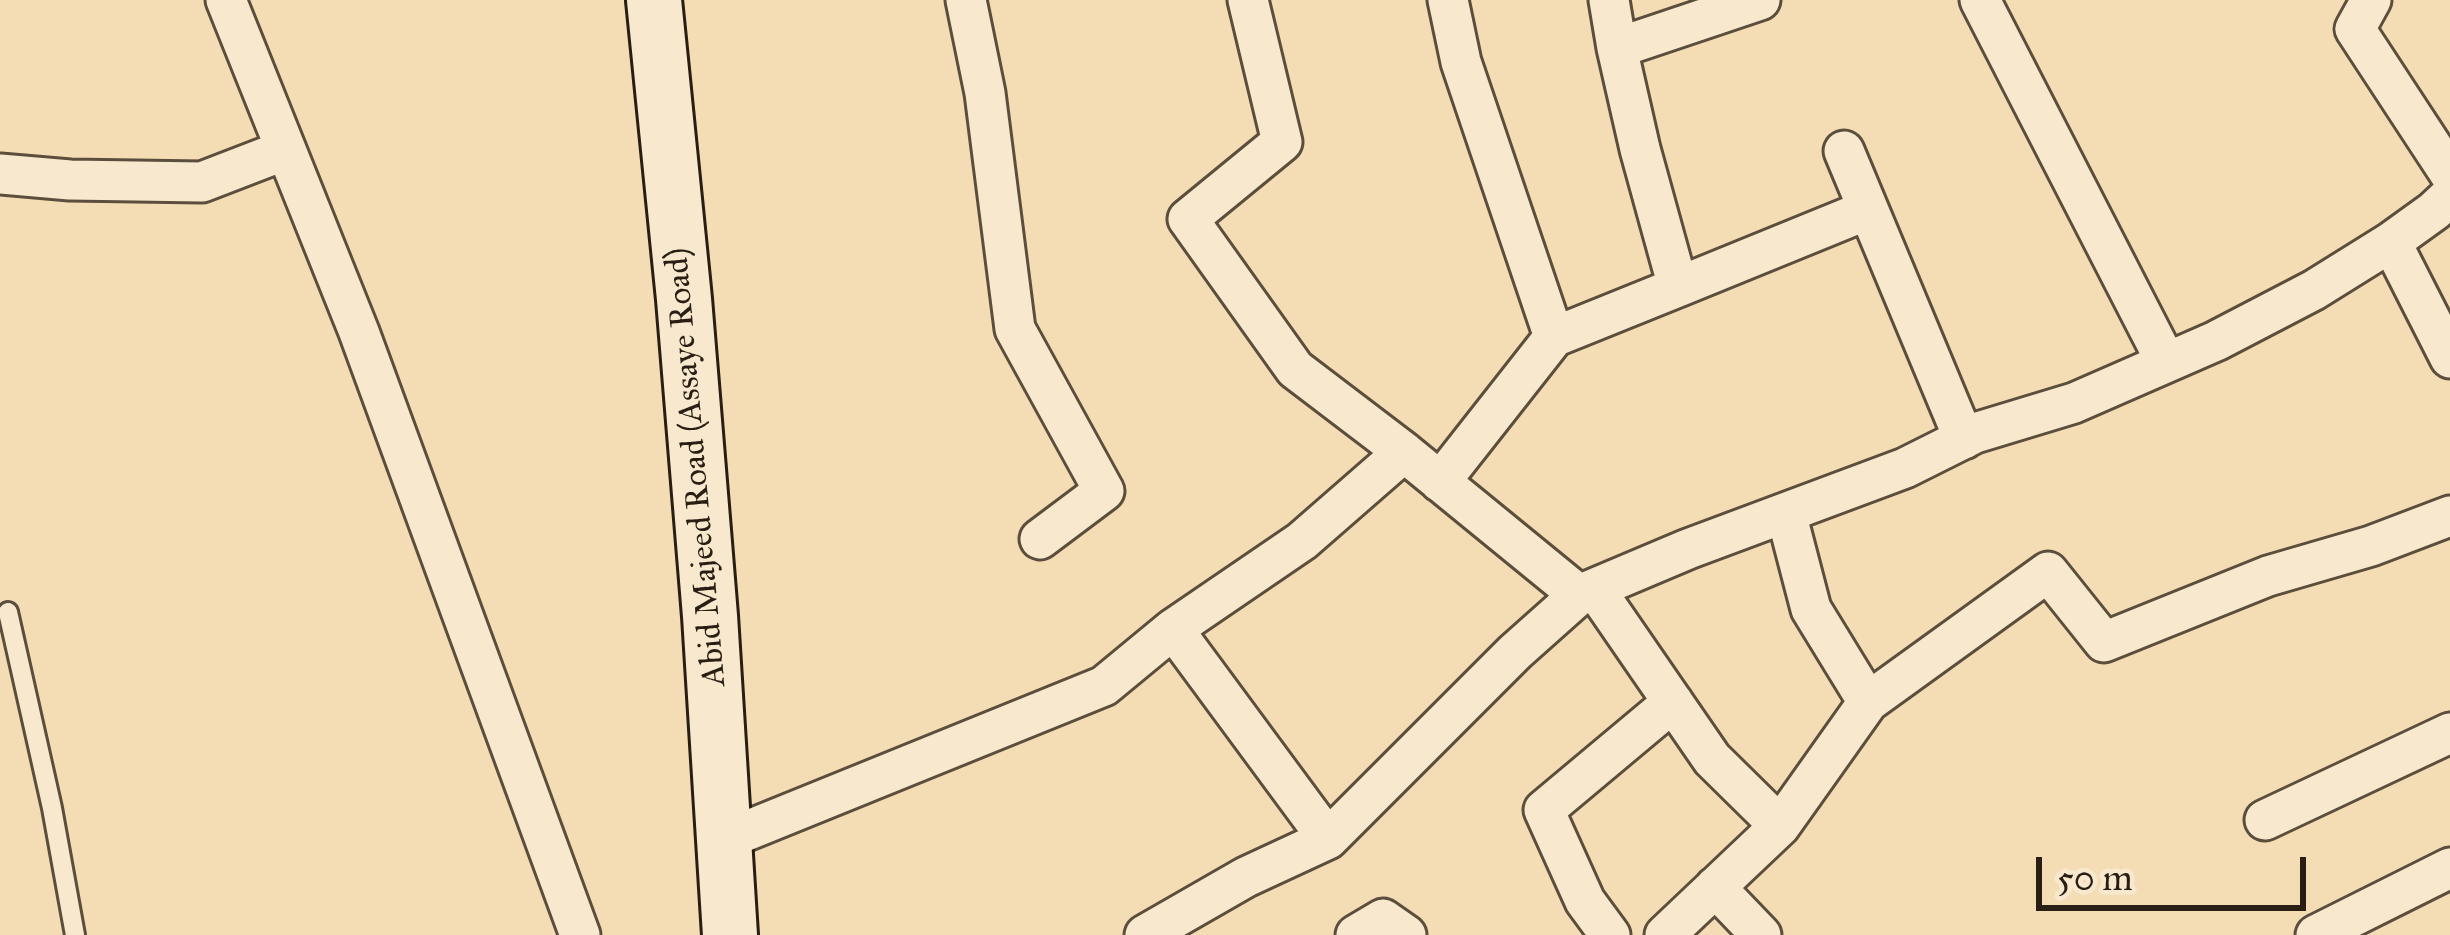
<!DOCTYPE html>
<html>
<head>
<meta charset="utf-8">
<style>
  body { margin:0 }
  #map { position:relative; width:2450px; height:935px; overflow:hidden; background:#f4ddb4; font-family:"IM FELL Great Primer",serif }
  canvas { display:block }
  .scale { position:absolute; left:2036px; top:857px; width:270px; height:54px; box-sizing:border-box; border:6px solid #291e14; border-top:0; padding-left:15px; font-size:36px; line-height:42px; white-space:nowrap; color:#291e14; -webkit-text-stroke:9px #f8e9ce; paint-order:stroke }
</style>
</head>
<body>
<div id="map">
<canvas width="2450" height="935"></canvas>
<div class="scale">50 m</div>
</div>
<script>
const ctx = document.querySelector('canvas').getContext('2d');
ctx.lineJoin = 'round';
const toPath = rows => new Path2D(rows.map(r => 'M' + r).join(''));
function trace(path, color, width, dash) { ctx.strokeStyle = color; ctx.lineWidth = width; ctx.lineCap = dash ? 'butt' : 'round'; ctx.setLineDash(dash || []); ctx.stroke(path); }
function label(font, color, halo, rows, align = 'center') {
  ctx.font = font + ' "IM FELL Great Primer",serif'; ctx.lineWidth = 9; ctx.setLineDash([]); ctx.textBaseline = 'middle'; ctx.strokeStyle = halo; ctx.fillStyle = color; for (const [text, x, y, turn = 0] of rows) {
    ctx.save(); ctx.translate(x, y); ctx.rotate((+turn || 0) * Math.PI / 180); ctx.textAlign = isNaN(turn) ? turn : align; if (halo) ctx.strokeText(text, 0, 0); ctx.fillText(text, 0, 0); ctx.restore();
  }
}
const lane = toPath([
  [8,612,52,808,75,935]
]);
const street = toPath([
  [226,0,359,332,580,935],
  [966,0,985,93,1015,329,1104,491,1040,539],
  [1248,0,1282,142,1188,219,1295,369,1404,452,1579,595],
  [1980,0,2166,362],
  [2371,0,2355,29,2450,174],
  [1617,48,1760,0],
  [1844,151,1964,439],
  [0,174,70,180,202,182,285,150],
  [2391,242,2450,358],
  [1678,287,1867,210],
  [1554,337,1678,287,1640,149,1617,48,1609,0],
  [1440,482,1554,337,1461,62,1448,0],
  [1786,513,1811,609,1868,702],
  [1595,589,1712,759,1780,826,1868,702,2048,572,2104,642,2268,576,2371,546,2450,516],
  [1173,629,1302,541,1404,452],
  [2265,820,2450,733],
  [724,840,1104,686,1173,629,1328,839],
  [1715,887,1761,935],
  [1145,935,1246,877,1328,839,1515,652,1579,595,1688,549,1905,468,1975,433,2074,403,2216,341,2314,290,2391,242,2434,211,2450,196],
  [1356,935,1383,919,1406,935],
  [1610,935,1585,901,1544,810,1673,702],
  [1665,935,1780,826],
  [2316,935,2450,868]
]);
const secondary = toPath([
  [654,0,684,299,710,616,730,935]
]);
const streetNames = [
  ["Abid Majeed Road (Assaye Road)",697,467,-95]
];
trace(lane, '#5c4e3c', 24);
trace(street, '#5c4e3c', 45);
trace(secondary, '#291e14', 60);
trace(lane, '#f8e9ce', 18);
trace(street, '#f8e9ce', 39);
trace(secondary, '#f8e9ce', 54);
label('33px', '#291e14', '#f8e9ce', streetNames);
</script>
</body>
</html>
